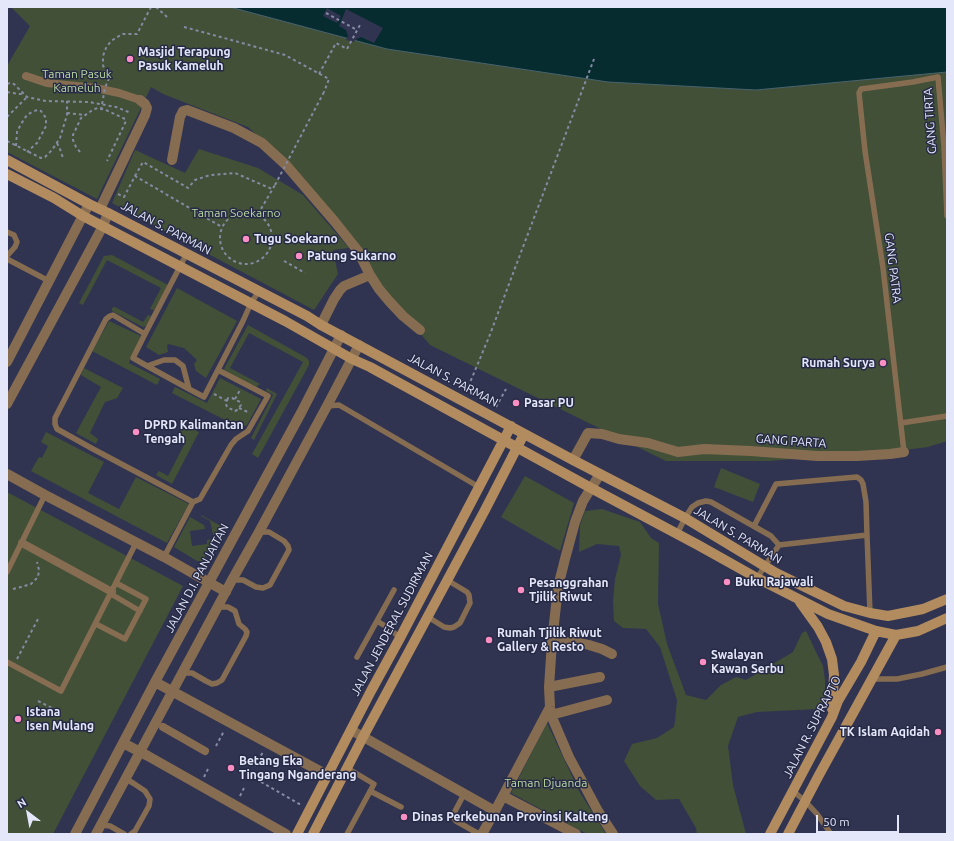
<!DOCTYPE html>
<html>
<head>
<meta charset="utf-8">
<style>
  body { margin:0 }
  #map { position:relative; width:954px; height:841px; overflow:hidden; background:#303450; font-family:Ubuntu,sans-serif }
  canvas { display:block }
  .frame { position:absolute; inset:0; border:8px solid #e4e7fa; pointer-events:none }
  .north { position:absolute; left:8px; top:793px; width:40px; height:40px; -webkit-text-stroke:3px #272a45; paint-order:stroke; rotate:328deg; font-size:11px; font-weight:700; line-height:16px; text-align:center; color:#e4e7fa }
  .north::after { content:''; display:block; margin:auto; width:14px; height:18px; background:#e4e7fa; clip-path:polygon(50% 0,100% 100%,50% 72%,0 100%) }
  .scale { position:absolute; left:816px; top:815px; width:83px; height:18px; box-sizing:border-box; border:2px solid #e4e7fa; border-top:0; padding-left:5px; font-size:12px; line-height:14px; white-space:nowrap; color:#e4e7fa; -webkit-text-stroke:3px #272a45; paint-order:stroke }
</style>
</head>
<body>
<div id="map">
<canvas width="954" height="841"></canvas>
<div class="frame"></div>
<div class="north">N</div>
<div class="scale">50 m</div>
</div>
<script>
const ctx = document.querySelector('canvas').getContext('2d');
ctx.lineJoin = 'round';
function paint(path, color) { ctx.fillStyle = color; ctx.fill(path, 'evenodd'); }
const toPath = rows => new Path2D(rows.map(r => 'M' + r).join(''));
function trace(path, color, width, dash) { ctx.strokeStyle = color; ctx.lineWidth = width; ctx.lineCap = dash ? 'butt' : 'round'; ctx.setLineDash(dash || []); ctx.stroke(path); }
function label(font, color, halo, rows, align = 'center') {
  ctx.font = font + ' Ubuntu,sans-serif'; ctx.lineWidth = 3; ctx.setLineDash([]); ctx.textBaseline = 'middle'; ctx.strokeStyle = halo; ctx.fillStyle = color; for (const [text, x, y, turn = 0] of rows) {
    ctx.save(); ctx.translate(x, y); ctx.rotate((+turn || 0) * Math.PI / 180); ctx.textAlign = isNaN(turn) ? turn : align; if (halo) ctx.strokeText(text, 0, 0); ctx.fillText(text, 0, 0); ctx.restore();
  }
}
const green = toPath([
  [11,7,230,7,387,49,608,82,756,90,947,72,947,441,928,447,834,459,816,457,770,461,666,461,430,345,394,302,303,177,248,127,163,94,151,87,97,199,7,152,7,66,30,26],
  [199,149,258,168,303,195,349,248,333,250,338,274,314,310,112,203,135,150,185,173],
  [112,255,168,285,154,310,153,310,150,309,161,288,107,260,83,305,79,303,104,256],
  [177,288,237,321,206,378,196,371,194,364,197,360,184,348,168,344,167,346,168,352,159,355,146,347],
  [114,307,115,307,143,322,148,315,149,315,151,317,146,326,143,327,112,311,112,308],
  [109,321,141,336,129,363,160,379,157,385,92,351],
  [248,325,307,358,309,361,309,365,258,458,252,454,303,362,249,333,230,368,260,384,256,387,225,371,224,369],
  [84,368,123,388,117,398,105,402,90,433,98,439,96,444,76,433,101,387,81,375],
  [220,378,261,399,247,425,233,430,235,427,232,426,233,424,172,393,175,387,207,403],
  [267,388,277,394,254,440,251,438,273,395,272,394,266,391],
  [184,425,199,432,172,484,156,475,159,471,168,476,186,441,180,431],
  [46,432,104,462,88,493,119,509,136,477,189,504,167,543,31,471,39,457,42,458,48,446,41,442],
  [721,468,760,484,753,502,714,487],
  [525,476,574,503,560,551,501,517],
  [7,492,183,586,53,834,7,834],
  [602,509,640,522,651,538,659,543,658,604,667,644,686,695,706,700,721,685,736,677,746,680,793,652,802,633,806,631,818,656,823,666,825,680,825,703,818,709,757,712,738,717,728,746,733,785,746,834,697,834,696,828,679,799,656,800,640,786,624,761,632,744,657,738,674,727,675,721,677,700,660,647,646,629,623,628,614,621,613,601,615,579,621,555,619,546,597,544,579,552,580,525,585,511],
  [201,515,221,526,203,561,197,561,174,547,190,517,204,525,205,529,190,531,192,546,207,544,207,540,214,539,210,521,201,516],
  [547,723,579,791,606,834,587,834,511,793]
]);
const water = toPath([
  [230,7,947,7,947,72,756,90,608,82,387,49,230,7]
]);
const pier = toPath([
  [327,8,341,16,337,23,323,16],
  [346,9,383,28,374,43,361,37,355,40,354,42,346,40,348,36,346,30,339,26]
]);
const path = toPath([
  [156,7,167,17],
  [326,13,357,30],
  [184,27,217,36,285,55,329,79,324,92],
  [319,74,336,43,347,49,361,23],
  [109,78,106,74,103,65,103,56,106,48,111,41,119,36,123,34,137,34,151,7],
  [7,84,10,83,14,84,27,97,36,99,46,101,89,102,116,107,131,113],
  [7,92,19,94,24,94],
  [67,113,85,115],
  [7,117,27,97],
  [7,141,41,158,45,157,52,150,60,138,67,115,67,101],
  [57,143,60,149,63,158],
  [16,146,17,132,21,124,27,115,32,112,37,110,41,111,46,118,46,126,37,143,27,152],
  [80,152,76,147,73,140,73,135,81,118,94,109,98,108,106,110,125,119,126,121,107,161],
  [135,176,143,162,188,188,195,180,210,175,235,173,272,189],
  [118,194,124,197,135,176,222,227],
  '220 238a26 26 0 1 1 52 0a26 26 0 1 1-52 0Z',
  [258,214,275,185],
  [284,261,305,273],
  [466,392,489,337,594,59],
  [214,394,227,401,226,404,227,407,235,411,237,410,241,405,240,402,232,398,228,398,227,401],
  [235,399,240,390],
  [496,407,506,389],
  [239,408,250,413],
  [13,589,21,587,31,584,38,577,39,570,37,562],
  [17,659,38,619],
  [38,701,52,708],
  [216,746,224,731],
  [255,766,263,752],
  [204,777,208,769],
  [261,782,301,805],
  [240,796,244,788]
]);
const service = toPath([
  [7,232,14,235,17,242,15,247,7,256],
  [187,253,145,334,133,358,147,366,164,360,175,360,183,366,189,389,204,397,243,321,251,303,259,291],
  [7,259,49,281],
  [145,334,113,315,110,316,106,319,55,418,55,424,57,429,93,449,193,502,164,557],
  [147,366,189,389],
  [327,406,339,405,479,487],
  [901,423,947,416],
  [904,452,883,268,865,151,859,93,861,89,913,82,938,77,944,147,947,216],
  [193,502,200,499,231,445,236,439,248,431,268,396,218,370],
  [754,526,776,484,857,477,861,480,863,484,866,502,867,535],
  [677,534,685,518,692,507,698,503,706,501,711,502,771,536,779,545],
  [7,572,45,495],
  [757,578,779,545,867,535,870,613],
  [232,580,243,580,256,587,263,588,270,585,289,550,288,546,284,541,269,532,259,532],
  [111,594,140,611],
  [428,617,444,627,450,628,454,627,460,623,470,603,469,595,467,592,447,580],
  [377,621,390,629,400,638],
  [96,624,125,639,146,599,116,583],
  [357,657,394,590],
  [7,662,61,691,136,543],
  [183,673,192,673,206,681,212,684,217,683,222,680,246,636,247,632,245,629,239,624,235,611,228,607,218,607],
  [872,679,897,679,922,674,947,667],
  [347,768,374,784,347,834],
  [126,779,133,783,145,791,150,799,149,806,135,831,131,834],
  [370,791,401,807],
  [793,791,805,801,817,814,831,834],
  [464,794,453,815,454,818,456,821,479,834],
  [101,825,110,826,124,834]
]);
const pedestrian = toPath([
  [26,76,47,83,96,88,119,93,140,100],
  [22,543,112,592],
  [163,727,205,751]
]);
const minor = toPath([
  [172,160,180,117,183,111,187,110,234,128,262,143,286,165,335,222,358,251,370,275,344,286,340,290,334,299,321,325],
  [100,209,145,115,147,108,145,104,140,100],
  [370,275,379,289,389,301,403,316,420,330],
  [573,460,588,433,602,434,619,439,648,443,678,452,704,449,751,451,817,456,857,456,890,454,904,452],
  [600,474,583,501,575,522,565,559,558,587,552,642,549,687,550,707,551,715,569,757,598,811,613,834],
  [552,642,576,642,589,645,602,649,612,654],
  [549,687,600,677],
  [551,715,607,700],
  [351,730,495,811],
  [503,796,576,834],
  [482,834,495,811,550,707]
]);
const tertiary = toPath([
  [7,362,89,204],
  [7,404,103,226,108,213],
  [7,474,45,495,164,557,226,592],
  [155,682,327,775],
  [123,743,148,756,286,834],
  [75,834,155,682,301,413,341,335],
  [96,834,232,580,259,532,327,406,359,345]
]);
const secondary = toPath([
  [7,160,89,204,108,213,307,316,321,325,573,460,685,518,776,573,844,606,870,613,888,616,923,609,947,599],
  [7,174,54,198,83,216,285,321,352,359,370,367,591,488,698,545,757,578,828,614,876,631,896,635,918,631,947,618],
  [800,602,818,627,826,642,832,659,834,675,832,709],
  [297,834,371,691,400,638,511,426],
  [313,834,363,737,485,510,524,434],
  [770,834,832,717,838,701,861,662,876,631],
  [788,834,819,775,896,635]
]);
const pathBridge = toPath([
  [101,110,105,88,109,78],
  [275,185,324,92]
]);
const markers = [
  [130,59,4,"#fb8fc3"],
  [246,239,4,"#fb8fc3"],
  [299,256,4,"#fb8fc3"],
  [883,363,4,"#fb8fc3"],
  [516,403,4,"#fb8fc3"],
  [136,432,4,"#fb8fc3"],
  [727,582,4,"#fb8fc3"],
  [521,590,4,"#fb8fc3"],
  [489,640,4,"#fb8fc3"],
  [703,662,4,"#fb8fc3"],
  [18,719,4,"#fb8fc3"],
  [938,732,4,"#fb8fc3"],
  [231,768,4,"#fb8fc3"],
  [404,817,4,"#fb8fc3"]
];
const poiNames = [
  ["Masjid Terapung",138,52],
  ["Pasuk Kameluh",138,66],
  ["Tugu Soekarno",254,239],
  ["Patung Sukarno",307,256],
  ["Rumah Surya",875,363,"right"],
  ["Pasar PU",524,403],
  ["DPRD Kalimantan",144,425],
  ["Tengah",144,439],
  ["Buku Rajawali",735,582],
  ["Pesanggrahan",529,583],
  ["Tjilik Riwut",529,597],
  ["Rumah Tjilik Riwut",497,633],
  ["Gallery & Resto",497,647],
  ["Swalayan",711,655],
  ["Kawan Serbu",711,669],
  ["Istana",26,712],
  ["Isen Mulang",26,726],
  ["TK Islam Aqidah",930,732,"right"],
  ["Betang Eka",239,761],
  ["Tingang Nganderang",239,775],
  ["Dinas Perkebunan Provinsi Kalteng",412,817]
];
const parkNames = [
  ["Taman Pasuk",77,74],
  ["Kameluh",77,88],
  ["Taman Soekarno",236,213],
  ["Taman Djuanda",546,783]
];
const streetNames = [
  ["GANG TIRTA",930,121,-94],
  ["JALAN S. PARMAN",166,228,28],
  ["GANG PATRA",893,268,83],
  ["JALAN S. PARMAN",453,380,28],
  ["GANG PARTA",791,441,4],
  ["JALAN S. PARMAN",738,535,31],
  ["JALAN D.I. PANJAITAN",197,578,-62],
  ["JALAN JENDERAL SUDIRMAN",392,624,-62],
  ["JALAN R. SUPRAPTO",812,727,-63]
];
paint(green, '#425038');
paint(water, '#062c30');
trace(water, '#49646d', 1);
paint(pier, '#303450');
trace(path, '#868aa2', 2, [3, 3]);
trace(service, '#866d52', 5.5);
trace(pedestrian, '#866d52', 8);
trace(minor, '#866d52', 10);
trace(tertiary, '#866d52', 10);
trace(secondary, '#b28b5f', 10);
trace(pathBridge, '#868aa2', 2, [3, 3]);
for (const [x, y, r, color] of markers) { const dot = new Path2D(); dot.arc(x, y, r, 0, 2 * Math.PI); ctx.fillStyle = color; ctx.fill(dot); trace(dot, '#272a45', 1.5); }
label('bold 12px', '#e4e7fa', '#272a45', poiNames, 'left');
label('12px', '#badaa2', '#272a45', parkNames);
label('12px', '#e4e7fa', '#272a45', streetNames);
</script>
</body>
</html>
